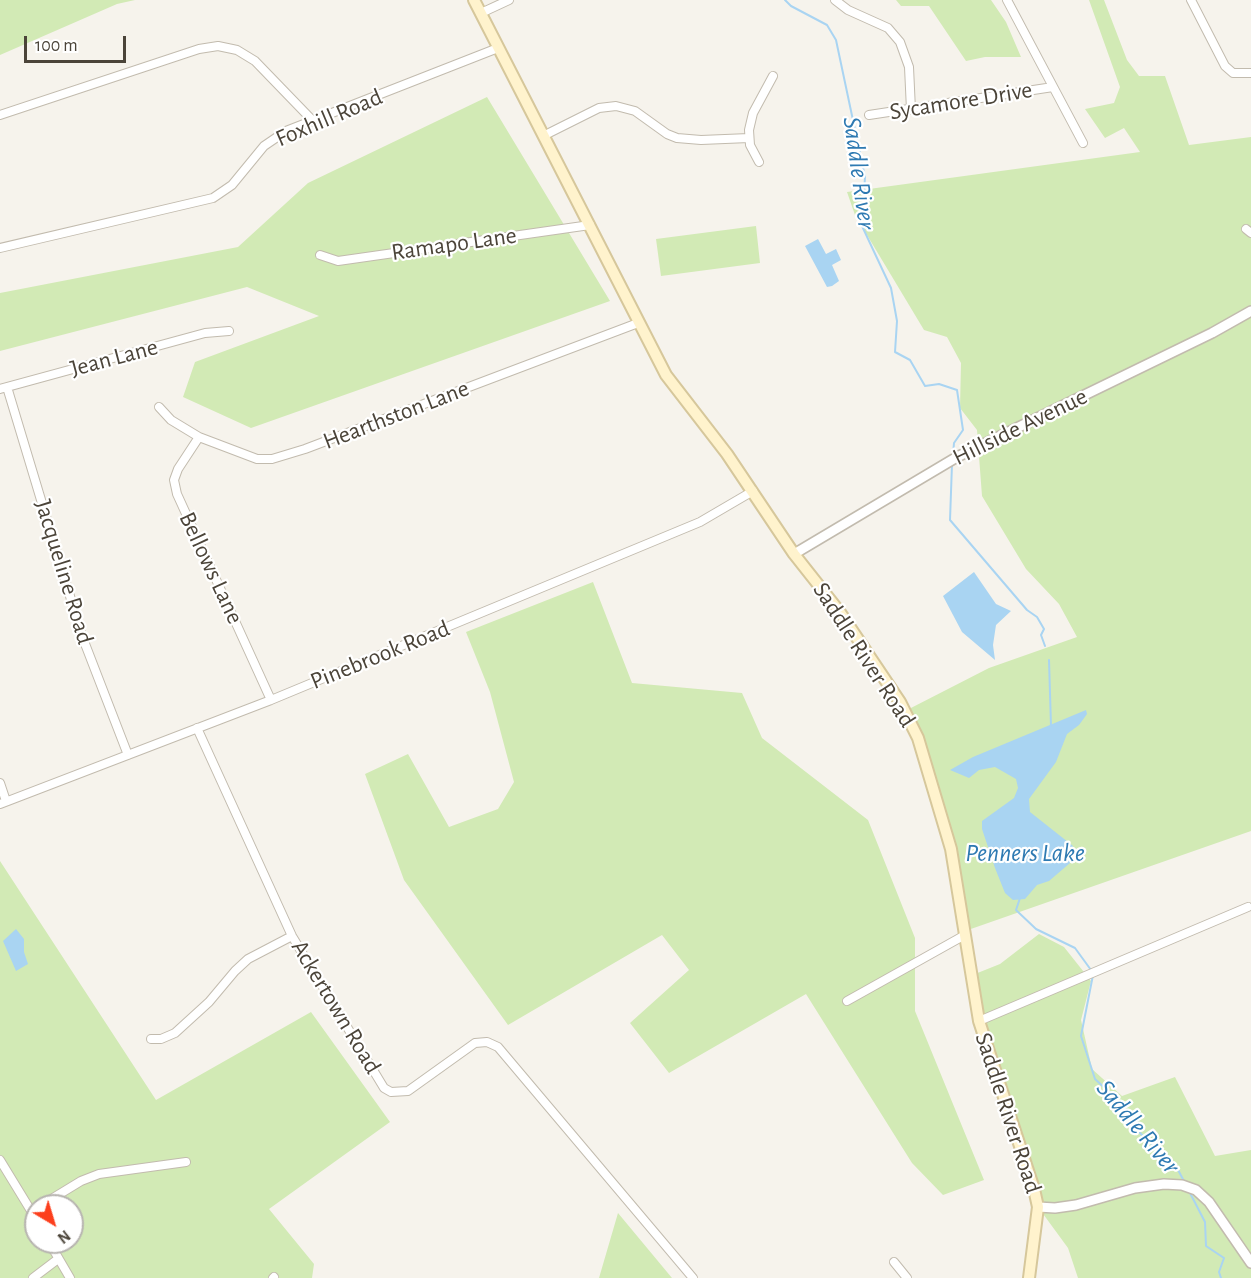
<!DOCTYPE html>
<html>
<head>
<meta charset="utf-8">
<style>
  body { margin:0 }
  #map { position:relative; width:1251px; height:1278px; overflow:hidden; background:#f6f3ec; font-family:"Alegreya Sans",sans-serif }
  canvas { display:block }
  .north { position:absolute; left:24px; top:1194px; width:60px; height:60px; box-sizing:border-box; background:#fff; border:2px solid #b7b4b0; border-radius:50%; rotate:142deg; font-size:16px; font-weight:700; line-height:24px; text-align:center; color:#4b4439 }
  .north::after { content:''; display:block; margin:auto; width:21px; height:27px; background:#fc3f1d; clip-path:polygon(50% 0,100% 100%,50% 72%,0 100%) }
  .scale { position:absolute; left:24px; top:36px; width:102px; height:27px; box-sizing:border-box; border:3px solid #4b4439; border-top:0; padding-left:8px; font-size:18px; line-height:21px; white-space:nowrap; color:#4b4439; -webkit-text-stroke:4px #fff; paint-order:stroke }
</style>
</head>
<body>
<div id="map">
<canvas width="1251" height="1278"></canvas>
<div class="north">N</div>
<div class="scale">100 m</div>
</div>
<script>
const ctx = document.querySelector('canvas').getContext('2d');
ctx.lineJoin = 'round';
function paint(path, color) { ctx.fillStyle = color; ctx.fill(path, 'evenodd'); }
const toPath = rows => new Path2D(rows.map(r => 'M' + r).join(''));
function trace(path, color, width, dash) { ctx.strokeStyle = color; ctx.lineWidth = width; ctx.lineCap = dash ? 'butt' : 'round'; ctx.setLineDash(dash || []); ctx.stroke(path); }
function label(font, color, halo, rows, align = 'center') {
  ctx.font = font + ' "Alegreya Sans",sans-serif'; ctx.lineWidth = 4.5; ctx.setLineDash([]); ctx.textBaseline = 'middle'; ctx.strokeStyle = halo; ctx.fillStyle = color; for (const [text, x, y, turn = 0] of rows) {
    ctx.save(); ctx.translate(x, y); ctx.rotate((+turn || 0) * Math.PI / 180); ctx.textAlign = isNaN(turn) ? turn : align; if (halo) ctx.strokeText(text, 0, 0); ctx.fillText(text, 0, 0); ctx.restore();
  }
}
const green = toPath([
  [0,0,135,0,117,4,0,55],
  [896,0,991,0,1006,22,1021,57,985,57,966,61,929,6,901,6],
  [1089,0,1104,0,1127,60,1139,76,1165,76,1189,145,1251,137,1251,831,968,930,960,872,907,710,989,668,1077,637,1059,604,1026,569,982,496,977,430,960,408,961,363,947,337,924,330,855,215,847,192,1140,152,1124,128,1105,138,1085,109,1114,103,1120,87],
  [487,97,610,301,251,428,183,397,195,362,319,316,247,287,0,351,0,293,238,247,308,183],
  [756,226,760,263,661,276,656,239],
  [593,582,632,683,742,693,762,738,868,820,915,938,915,1011,984,1180,943,1195,912,1163,806,994,669,1073,630,1023,689,970,662,935,508,1025,404,880,365,774,408,754,449,827,498,809,514,782,490,692,466,632],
  [0,861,156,1100,311,1012,390,1122,269,1209,314,1264,312,1278,0,1278],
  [36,1206,72,1206,72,1242,36,1242],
  [1039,934,1064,947,1091,981,1081,1020,1092,1069,1122,1096,1175,1077,1215,1156,1251,1150,1251,1278,1078,1278,1068,1248,1038,1207,970,976,1000,964],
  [618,1213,672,1278,599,1278]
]);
const water = toPath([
  [818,239,826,254,836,249,841,260,832,265,839,281,832,286,827,287,805,246],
  [974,572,996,604,1011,611,996,625,993,645,995,660,962,632,943,596],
  [1086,710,1087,714,1079,725,1067,734,1056,762,1029,799,1030,812,1073,846,1070,863,1049,881,1037,885,1025,899,1013,900,1005,893,995,868,982,829,982,821,1014,798,1018,788,1016,779,995,767,979,770,969,778,950,770,973,757],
  [16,929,24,939,24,952,28,964,16,971,3,941]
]);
const stream = toPath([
  [785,0,791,6,827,25,836,40,865,177,862,226,891,288,897,321,895,352,910,360,925,386,939,384,957,390,963,430,954,443,953,455],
  [952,464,950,520,1027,610,1037,617,1044,629,1041,635,1045,646],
  [1049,660,1051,726],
  [1020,898,1016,910,1036,929,1075,948,1091,970],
  [1093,975,1081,1036,1095,1079,1119,1101,1140,1133,1177,1168,1185,1183],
  [1189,1191,1205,1222,1206,1246,1224,1258,1219,1272,1221,1278]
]);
const minor = toPath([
  [835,0,848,10,888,28,900,42,909,67,911,110],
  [1007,0,1083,143],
  [1191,0,1225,66,1233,73,1251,73],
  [481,13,509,0],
  [0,115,199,49,218,46,237,50,255,61,314,122],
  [869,115,1053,87],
  [543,136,599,108,616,106,635,111,667,134,677,138,701,140,749,138],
  [759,162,750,145,749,130,753,113,773,76],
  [1246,229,1251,233],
  [0,248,213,198,232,185,264,146,286,131,498,48],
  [320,255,338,261,590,225],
  [7,387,82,636,128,755],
  [0,389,205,333,229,331],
  [159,407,171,420,199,437,257,459,272,459,305,449,638,323],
  [199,437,178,469,174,480,177,494,271,700],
  [197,728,292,936,384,1088,391,1092,408,1091,475,1043,487,1042,498,1047,693,1278],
  [0,783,6,801],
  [0,804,271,700,700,522,753,491],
  [847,1001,965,935],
  [979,1021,1248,907],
  [151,1039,161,1039,175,1033,209,1002,235,971,248,959,292,936],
  [0,1160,36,1219],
  [40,1206,81,1181,99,1174,186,1162],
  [49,1242,70,1278],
  [894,1262,907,1278],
  [33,1278,58,1259],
  [273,1278,274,1277]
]);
const tertiary = toPath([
  [794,554,957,457,1212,333,1251,311],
  [1038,1207,1055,1208,1076,1205,1135,1188,1164,1184,1182,1185,1196,1190,1209,1202,1251,1263]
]);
const secondary = toPath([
  [474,0,666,375,727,454,794,554,839,611,900,702,918,738,951,849,979,1021,1034,1189,1038,1207,1029,1278]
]);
const streetNames = [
  ["Sycamore Drive",961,101,-9],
  ["Foxhill Road",329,118,-23],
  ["Ramapo Lane",454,244,-8],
  ["Jean Lane",114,358,-15],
  ["Hearthston Lane",396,415,-21],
  ["Hillside Avenue",1020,427,-26],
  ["Bellows Lane",211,568,65],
  ["Jacqueline Road",64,572,73],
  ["Pinebrook Road",380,655,-22],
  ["Saddle River Road",864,655,57],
  ["Ackertown Road",336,1007,59],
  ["Saddle River Road",1008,1113,72]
];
const waterNames = [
  ["Saddle River",859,173,82],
  ["Penners Lake",1025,853],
  ["Saddle River",1138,1127,50]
];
paint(green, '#d2eab5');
paint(water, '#a9d4f2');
trace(stream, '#a9d4f2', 2);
trace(minor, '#c2bbae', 10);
trace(tertiary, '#c2bbae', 12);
trace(secondary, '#d6c79b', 14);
trace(minor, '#fff', 8);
trace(tertiary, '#fff', 9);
trace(secondary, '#fff3cd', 10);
label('24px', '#4b4439', '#fff', streetNames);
label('italic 26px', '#2e7ab2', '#fff', waterNames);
</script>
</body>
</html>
